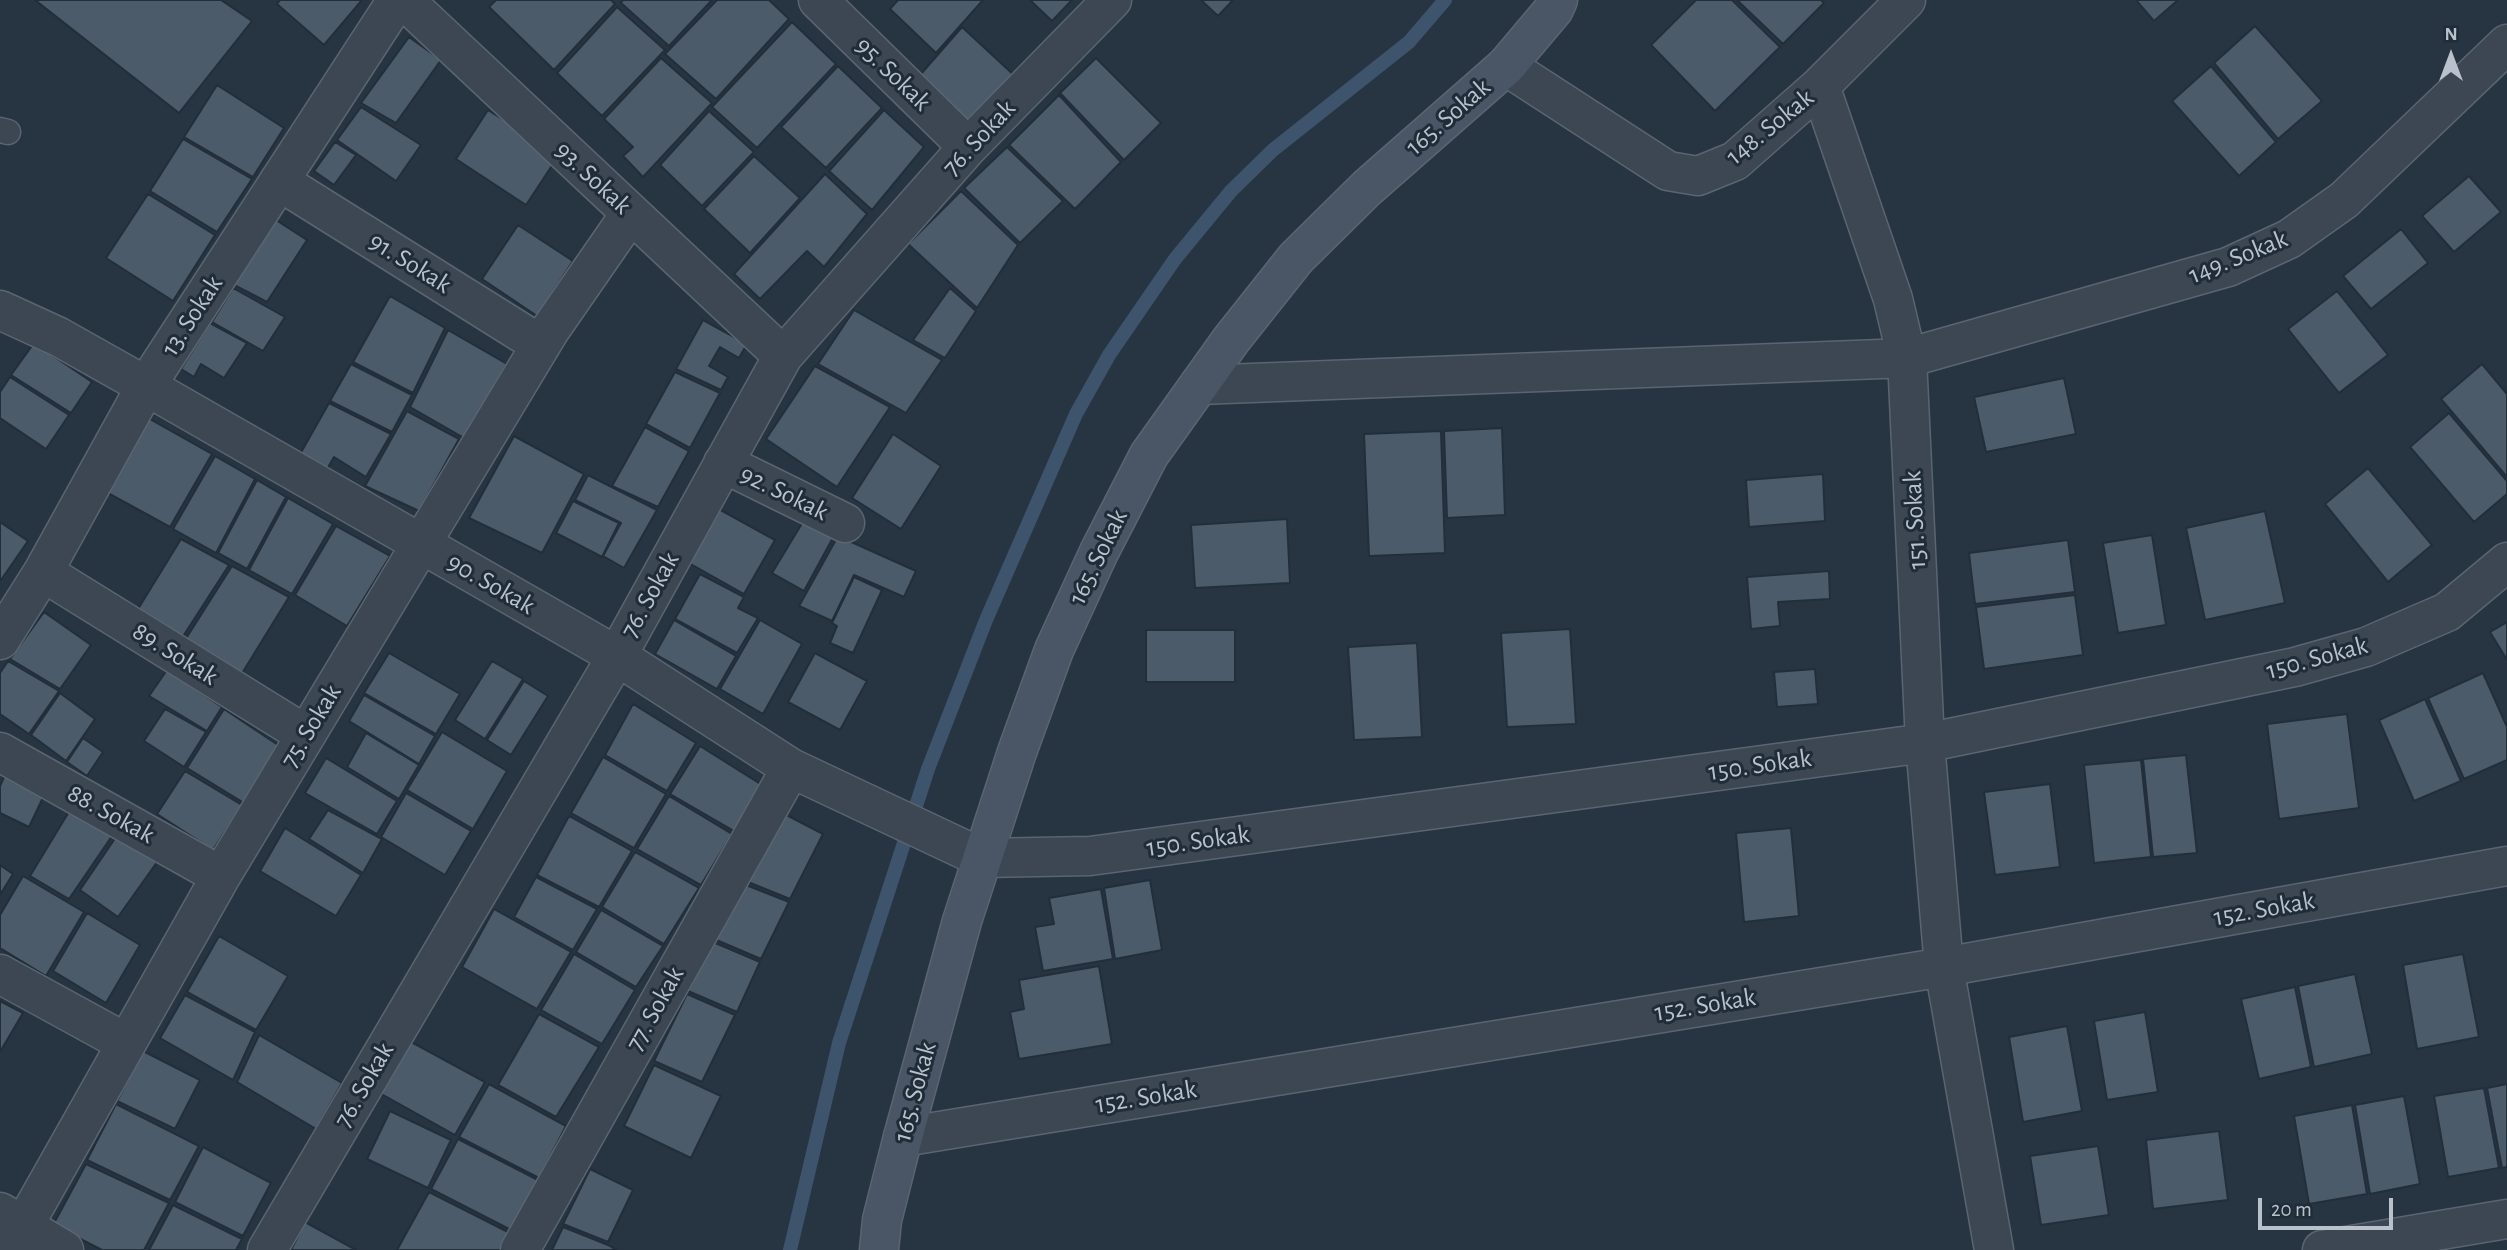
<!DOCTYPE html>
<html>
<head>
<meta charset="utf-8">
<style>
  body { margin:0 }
  #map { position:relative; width:2507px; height:1250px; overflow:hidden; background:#273543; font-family:"Alegreya Sans",sans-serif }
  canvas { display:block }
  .north { position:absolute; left:2416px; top:21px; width:70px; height:70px; -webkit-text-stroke:5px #202c38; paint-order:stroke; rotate:0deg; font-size:19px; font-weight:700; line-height:28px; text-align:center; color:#b9c2cc }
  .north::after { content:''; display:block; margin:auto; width:24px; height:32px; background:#b9c2cc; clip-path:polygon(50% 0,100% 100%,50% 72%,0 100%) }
  .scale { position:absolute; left:2258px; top:1198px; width:135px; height:32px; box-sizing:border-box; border:4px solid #b9c2cc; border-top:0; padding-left:9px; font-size:21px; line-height:24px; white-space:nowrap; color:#b9c2cc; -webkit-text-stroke:5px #202c38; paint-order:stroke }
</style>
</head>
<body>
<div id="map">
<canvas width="2507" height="1250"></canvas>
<div class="north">N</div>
<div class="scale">20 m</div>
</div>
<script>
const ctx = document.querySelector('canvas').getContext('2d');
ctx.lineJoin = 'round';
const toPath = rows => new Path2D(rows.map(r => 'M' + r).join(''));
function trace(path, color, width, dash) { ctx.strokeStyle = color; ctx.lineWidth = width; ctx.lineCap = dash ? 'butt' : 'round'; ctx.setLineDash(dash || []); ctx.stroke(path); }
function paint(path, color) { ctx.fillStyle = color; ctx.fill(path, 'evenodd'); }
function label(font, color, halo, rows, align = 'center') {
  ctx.font = font + ' "Alegreya Sans",sans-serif'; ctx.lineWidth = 6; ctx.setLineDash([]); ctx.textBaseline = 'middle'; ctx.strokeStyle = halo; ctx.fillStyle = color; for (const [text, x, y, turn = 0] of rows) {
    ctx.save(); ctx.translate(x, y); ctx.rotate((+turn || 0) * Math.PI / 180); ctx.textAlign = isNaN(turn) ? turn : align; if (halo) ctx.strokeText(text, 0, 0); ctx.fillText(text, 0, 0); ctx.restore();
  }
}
const stream = toPath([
  [790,1250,839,1043,928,769,986,620,1076,414,1109,355,1175,259,1231,191,1273,150,1409,42,1445,0]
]);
const building = toPath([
  [35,0,221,0,252,21,179,113,35,0],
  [280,0,362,0,324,45,277,4,280,0],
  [496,0,611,0,615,4,554,70,489,7,496,0],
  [623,0,712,0,669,46,621,3,623,0],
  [717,0,769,0,789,19,716,99,665,54,717,0],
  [898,0,983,0,936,53,890,9,898,0],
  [1030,0,1072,0,1052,21,1030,0],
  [1201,0,1233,0,1218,16,1201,0],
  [1696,0,1732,0,1780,47,1715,111,1651,45,1696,0],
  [1737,0,1821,0,1824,3,1783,44,1737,0],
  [2136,0,2178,0,2154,21,2136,0],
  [617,7,665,50,602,116,557,73,617,7],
  [792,22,836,64,757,148,712,107,792,22],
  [2255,26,2322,101,2278,139,2214,63,2255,26],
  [962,27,1016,77,971,124,920,75,962,27],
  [409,37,441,60,396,123,361,103,409,37],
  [661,58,712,103,643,177,623,156,633,147,604,119,661,58],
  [1096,58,1161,123,1124,160,1060,93,1096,58],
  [838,66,882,108,826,168,781,127,838,66],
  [2211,66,2276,142,2239,176,2172,101,2211,66],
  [217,85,284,128,253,177,184,137,217,85],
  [1059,95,1121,162,1075,209,1009,145,1059,95],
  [361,107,421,145,396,181,337,140,361,107],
  [488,110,559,155,526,205,456,159,488,110],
  [884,110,924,147,872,210,829,171,884,110],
  [709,111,754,152,702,206,660,165,709,111],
  [183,139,252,179,217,232,150,191,183,139],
  [335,142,356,155,334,185,314,171,335,142],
  [1007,147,1063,201,1020,243,964,188,1007,147],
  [754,156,800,198,750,253,704,209,754,156],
  [825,174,867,214,824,267,807,251,760,299,734,274,825,174],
  [2469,176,2501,212,2454,252,2422,216,2469,176],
  [961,191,1018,245,977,308,908,244,961,191],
  [148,194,215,235,173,301,106,258,148,194],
  [276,220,307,240,267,302,234,285,276,220],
  [518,225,573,261,537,316,482,279,518,225],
  [2401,229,2428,263,2371,309,2343,276,2401,229],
  [233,288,285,317,263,351,212,322,233,288],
  [950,288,976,311,945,358,913,340,950,288],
  [2337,291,2388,355,2339,393,2288,329,2337,291],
  [390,296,445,328,413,393,353,362,390,296],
  [854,310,942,360,906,413,818,364,854,310],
  [703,320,747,344,739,358,720,347,709,366,728,377,721,390,676,369,703,320],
  [210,323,247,343,224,378,201,364,194,377,181,369,210,323],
  [448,330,507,364,464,438,410,407,448,330],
  [34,343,92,382,71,413,11,375,34,343],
  [351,364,412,395,392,432,330,401,351,364],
  [2482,364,2507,394,2507,477,2441,399,2482,364],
  [815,366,890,407,837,487,766,439,815,366],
  [675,372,720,393,690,448,646,424,675,372],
  [10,377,69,415,46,449,0,418,0,392,10,377],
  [2064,378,2076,434,1986,452,1974,397,2064,378],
  [329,403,391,434,366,477,334,457,322,478,295,463,329,403],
  [407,411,459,439,419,511,365,486,407,411],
  [2449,413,2507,481,2507,494,2474,522,2410,447,2449,413],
  [148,418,212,454,170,527,106,492,148,418],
  [645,427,689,451,658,507,612,486,645,427],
  [1502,428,1505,515,1447,518,1444,431,1502,428],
  [1441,431,1445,553,1369,556,1364,434,1441,431],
  [893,434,941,466,901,529,852,498,893,434],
  [514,436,584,474,542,553,469,518,514,436],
  [215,456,255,479,216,553,173,529,215,456],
  [2368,468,2432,545,2388,582,2325,504,2368,468],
  [1823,474,1825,521,1749,527,1746,480,1823,474],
  [588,475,657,510,624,568,603,556,621,523,575,500,588,475],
  [257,480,286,497,247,569,218,553,257,480],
  [288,498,333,524,292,594,249,570,288,498],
  [573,501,619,523,602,557,556,533,573,501],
  [717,508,775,540,744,594,687,562,717,508],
  [2265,511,2285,603,2205,620,2186,528,2265,511],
  [1287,519,1290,583,1195,588,1191,525,1287,519],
  [804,520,835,534,804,591,772,573,804,520],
  [0,522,28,541,1,580,0,579,0,522],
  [336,526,390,556,347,626,295,595,336,526],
  [2152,535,2166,625,2118,633,2103,543,2152,535],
  [838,536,916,571,904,597,854,575,832,621,799,606,838,536],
  [181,539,229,565,182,638,138,609,181,539],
  [2068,540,2075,592,1975,604,1969,553,2068,540],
  [232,566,289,597,241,675,185,640,232,566],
  [1829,571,1830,599,1778,602,1780,626,1751,629,1747,577,1829,571],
  [700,574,744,597,738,608,758,618,737,653,675,619,700,574],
  [854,577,882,590,853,653,830,643,837,626,832,623,854,577],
  [2075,595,2083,655,1984,669,1976,607,2075,595],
  [44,612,91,645,60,689,10,659,44,612],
  [674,620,736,656,717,689,655,654,674,620],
  [760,620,802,644,763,714,720,689,760,620],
  [2507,622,2507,660,2490,632,2507,622],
  [1570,629,1576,724,1507,727,1501,633,1570,629],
  [1146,630,1235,630,1235,682,1146,682,1146,630],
  [1417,643,1422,737,1354,740,1348,647,1417,643],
  [389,653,460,694,436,734,364,693,389,653],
  [815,653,867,681,840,730,788,702,815,653],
  [8,661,59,691,29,734,0,714,0,673,8,661],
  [492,661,523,679,485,739,455,720,492,661],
  [1815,669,1818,704,1777,707,1774,672,1815,669],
  [167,670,222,707,207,731,149,696,167,670],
  [2483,673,2507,727,2507,760,2464,779,2428,698,2483,673],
  [524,681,548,696,511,755,487,740,524,681],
  [60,693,95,719,66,761,31,735,60,693],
  [364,695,435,736,419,764,349,721,364,695],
  [2425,699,2461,781,2414,801,2379,720,2425,699],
  [633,704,696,743,667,791,605,755,633,704],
  [165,709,206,732,184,767,144,741,165,709],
  [224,709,281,747,244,803,187,768,224,709],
  [2347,714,2359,808,2279,819,2267,724,2347,714],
  [442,732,507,771,473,829,407,790,442,732],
  [366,733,419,765,399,799,347,767,366,733],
  [83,738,103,752,87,776,67,762,83,738],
  [700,746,762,785,734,831,670,794,700,746],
  [2186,755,2197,853,2153,857,2143,759,2186,755],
  [603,757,666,794,634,848,571,813,603,757],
  [326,758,397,801,377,834,305,793,326,758],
  [2141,760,2151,857,2094,863,2084,765,2141,760],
  [8,768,48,787,29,827,0,813,0,786,8,768],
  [185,771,242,805,213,850,157,814,185,771],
  [2050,784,2060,867,1995,875,1984,792,2050,784],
  [406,793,471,831,445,875,381,837,406,793],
  [669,796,732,834,701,885,637,849,669,796],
  [70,810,112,836,69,899,30,876,70,810],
  [328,810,382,839,363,873,309,839,328,810],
  [777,810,823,834,790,899,743,880,777,810],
  [569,816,632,851,599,907,537,875,569,816],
  [285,828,361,875,336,916,260,871,285,828],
  [1791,828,1799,916,1744,922,1736,833,1791,828],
  [120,831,160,858,118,917,80,890,120,831],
  [635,852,699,888,664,944,602,907,635,852],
  [0,865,13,874,0,895,0,865],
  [23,876,84,912,46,976,0,948,0,915,23,876],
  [536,877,597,909,573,950,514,917,536,877],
  [1150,880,1162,950,1115,959,1104,888,1150,880],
  [741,883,789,902,761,959,714,939,741,883],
  [1101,889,1113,959,1043,971,1035,927,1054,924,1049,898,1101,889],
  [494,909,571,952,537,1009,462,967,494,909],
  [601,910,663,946,636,987,576,952,601,910],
  [87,913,140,945,106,1003,53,971,87,913],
  [219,936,288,976,256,1030,187,992,219,936],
  [713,942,760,962,737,1012,688,991,713,942],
  [574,954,635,990,602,1044,541,1010,574,954],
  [2463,954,2479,1037,2417,1049,2403,965,2463,954],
  [1099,966,1112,1044,1019,1059,1010,1012,1024,1009,1019,980,1099,966],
  [2355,974,2372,1054,2314,1067,2298,986,2355,974],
  [2295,987,2311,1067,2259,1079,2241,999,2295,987],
  [687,994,735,1015,702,1082,654,1061,687,994],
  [185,995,255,1032,233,1080,160,1038,185,995],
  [0,1001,23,1013,0,1052,0,1001],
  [2145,1012,2158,1092,2107,1100,2094,1021,2145,1012],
  [539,1014,599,1047,556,1117,498,1085,539,1014],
  [2067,1026,2082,1111,2023,1122,2009,1037,2067,1026],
  [259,1035,342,1083,316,1129,237,1082,259,1035],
  [404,1038,485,1082,455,1135,376,1091,404,1038],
  [143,1051,200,1080,175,1129,117,1101,143,1051],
  [654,1065,721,1096,691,1158,624,1126,654,1065],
  [489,1084,566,1126,539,1178,459,1137,489,1084],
  [2507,1084,2507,1167,2502,1168,2487,1088,2507,1084],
  [2484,1088,2499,1168,2448,1177,2434,1096,2484,1088],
  [2404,1096,2420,1184,2370,1194,2355,1105,2404,1096],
  [116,1104,199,1146,170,1200,87,1160,116,1104],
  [2352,1105,2367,1194,2309,1204,2294,1116,2352,1105],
  [390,1111,451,1140,428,1188,367,1159,390,1111],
  [2219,1131,2228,1200,2153,1209,2146,1140,2219,1131],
  [458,1139,538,1180,511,1230,431,1189,458,1139],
  [2098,1146,2109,1215,2041,1225,2030,1156,2098,1146],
  [203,1147,271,1183,243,1236,175,1202,203,1147],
  [86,1164,169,1203,144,1250,102,1250,53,1225,86,1164],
  [590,1169,633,1190,608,1242,563,1224,590,1169],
  [429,1192,510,1233,500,1250,397,1250,429,1192],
  [173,1205,242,1239,236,1250,149,1250,173,1205],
  [305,1222,356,1250,291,1250,305,1222],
  [563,1227,608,1245,617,1250,552,1250,563,1227]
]);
const service = toPath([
  [0,130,8,132]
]);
const minor = toPath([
  [404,0,783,356],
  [818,0,968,147],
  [1506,66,1668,171,1698,176,1735,161,1820,86,1906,0],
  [1820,86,1893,299,1907,358,1925,743,1944,967,1994,1250],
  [279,181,541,345],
  [0,310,59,337,146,386,617,656,791,768,982,858,1090,856,1925,743,2295,667,2366,647,2447,612,2507,562],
  [1199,385,1907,358,2228,267,2289,239,2344,200,2507,44],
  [723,463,845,523],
  [43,572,306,735],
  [0,640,43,572,146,386,397,0],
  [0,752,221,876],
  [0,974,126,1043],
  [903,1137,1944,967,2507,866],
  [0,1212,64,1250],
  [10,1250,221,876,550,330,631,213],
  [267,1250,617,656,783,356,968,147,1112,0],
  [520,1250,791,768],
  [2322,1250,2507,1219]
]);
const secondary = toPath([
  [879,1250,882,1220,903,1137,962,921,1017,752,1054,650,1099,552,1149,455,1231,340,1296,258,1367,188,1506,66,1554,9,1558,0]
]);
const streetNames = [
  ["95. Sokak",893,74,44],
  ["165. Sokak",1448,117,-41],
  ["148. Sokak",1770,127,-39],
  ["76. Sokak",979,138,-47],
  ["93. Sokak",593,178,43],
  ["149. Sokak",2238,257,-22],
  ["91. Sokak",410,263,32],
  ["13. Sokak",192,316,-57],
  ["92. Sokak",784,493,26],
  ["151. Sokak",1915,520,-93],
  ["165. Sokak",1098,557,-64],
  ["90. Sokak",491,584,30],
  ["76. Sokak",650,595,-61],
  ["89. Sokak",175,654,32],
  ["150. Sokak",2317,658,-15],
  ["75. Sokak",311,726,-59],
  ["150. Sokak",1760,765,-8],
  ["88. Sokak",111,814,29],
  ["150. Sokak",1198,841,-8],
  ["152. Sokak",2264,909,-10],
  ["152. Sokak",1705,1005,-9],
  ["77. Sokak",655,1009,-61],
  ["76. Sokak",364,1085,-60],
  ["165. Sokak",915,1092,-75],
  ["152. Sokak",1146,1097,-9]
];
trace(stream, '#3e546c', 14);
paint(building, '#4b5b69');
trace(building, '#222e3a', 2);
trace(service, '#5a6570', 27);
trace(minor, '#5a6570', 41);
trace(secondary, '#5a6570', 41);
trace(service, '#3c4753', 24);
trace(minor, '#3c4753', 38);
trace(secondary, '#4a5666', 38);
label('26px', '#b9c2cc', '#202c38', streetNames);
</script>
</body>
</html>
